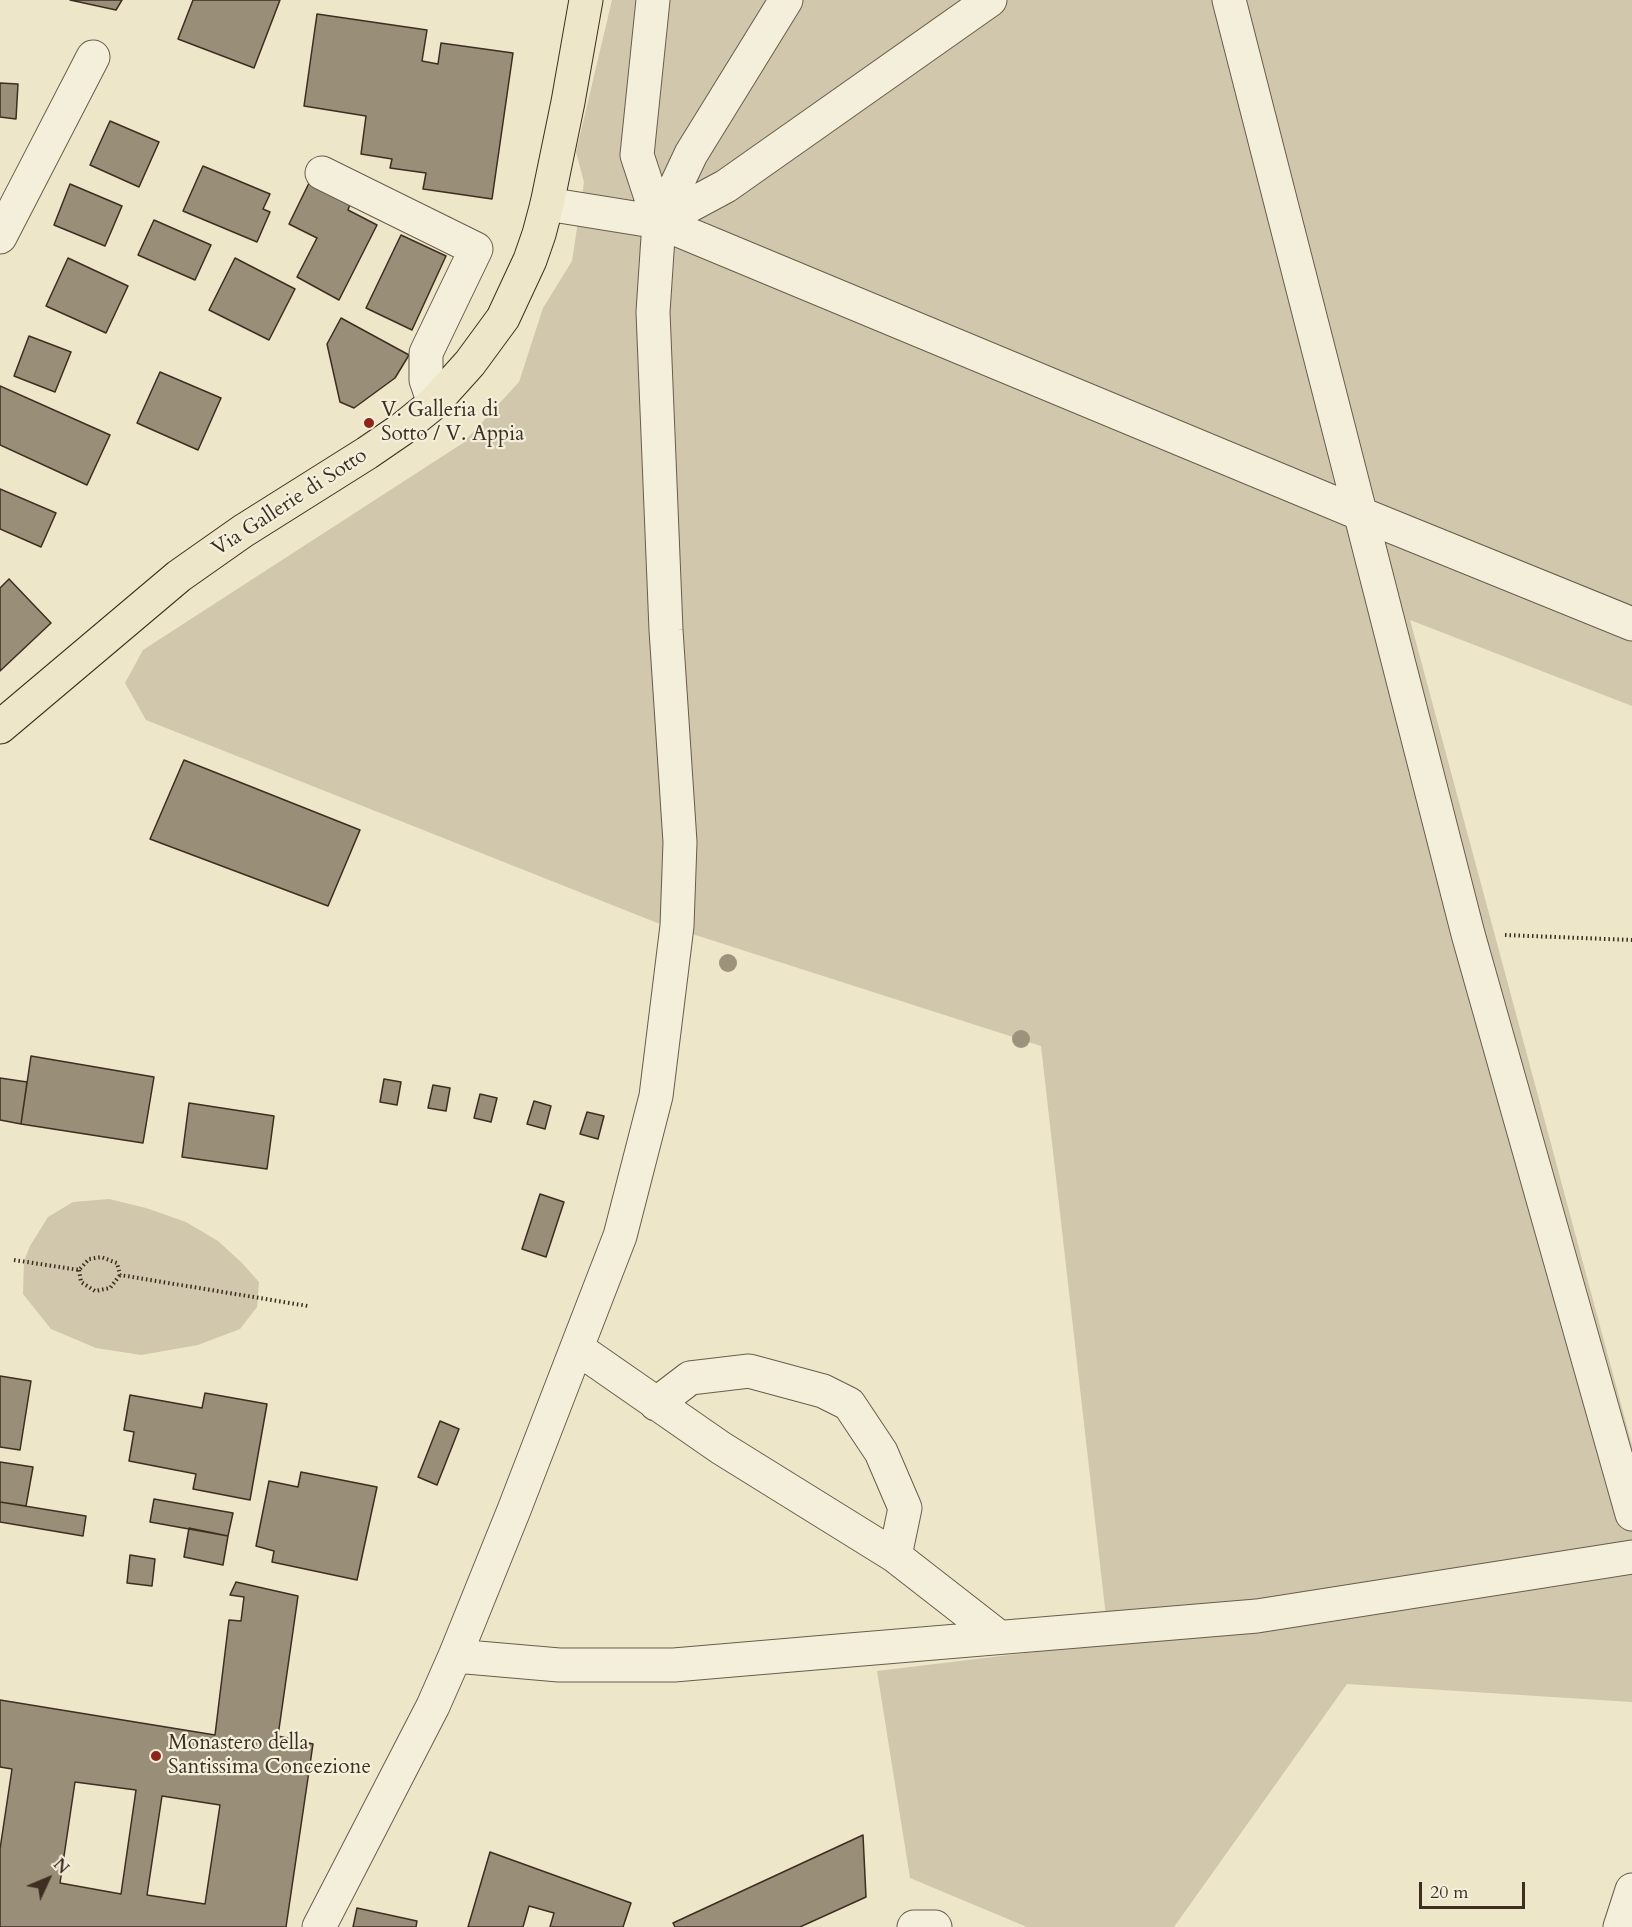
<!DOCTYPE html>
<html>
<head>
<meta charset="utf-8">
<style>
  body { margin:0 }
  #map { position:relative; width:1632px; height:1927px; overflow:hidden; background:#eee6c8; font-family:Cardo,serif }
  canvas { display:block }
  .north { position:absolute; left:18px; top:1849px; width:60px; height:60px; -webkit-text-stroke:4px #f4efdb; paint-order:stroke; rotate:46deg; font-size:16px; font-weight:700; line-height:24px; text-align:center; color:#3d2e21 }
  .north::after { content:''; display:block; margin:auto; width:21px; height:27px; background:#3d2e21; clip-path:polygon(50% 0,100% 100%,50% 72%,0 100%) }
  .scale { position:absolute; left:1419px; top:1882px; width:106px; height:27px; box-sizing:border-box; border:3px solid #3d2e21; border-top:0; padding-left:8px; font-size:18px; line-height:21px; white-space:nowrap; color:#3d2e21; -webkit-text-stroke:4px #f4efdb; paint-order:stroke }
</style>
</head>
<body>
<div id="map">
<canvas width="1632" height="1927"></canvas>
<div class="north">N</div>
<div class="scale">20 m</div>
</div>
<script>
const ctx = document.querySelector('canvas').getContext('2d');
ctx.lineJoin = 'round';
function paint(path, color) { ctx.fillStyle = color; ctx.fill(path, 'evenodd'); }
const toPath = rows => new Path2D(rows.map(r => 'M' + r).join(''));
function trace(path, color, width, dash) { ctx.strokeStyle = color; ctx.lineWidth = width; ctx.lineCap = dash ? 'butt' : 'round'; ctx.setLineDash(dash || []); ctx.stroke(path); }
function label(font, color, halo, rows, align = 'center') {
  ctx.font = font + ' Cardo,serif'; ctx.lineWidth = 4.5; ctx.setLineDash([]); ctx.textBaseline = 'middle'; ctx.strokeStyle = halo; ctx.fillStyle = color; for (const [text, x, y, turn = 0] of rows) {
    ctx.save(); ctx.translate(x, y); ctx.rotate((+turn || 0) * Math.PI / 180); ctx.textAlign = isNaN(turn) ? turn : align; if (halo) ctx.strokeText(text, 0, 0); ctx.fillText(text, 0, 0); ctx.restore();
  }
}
const green = toPath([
  [612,0,1632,0,1632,706,1410,620,1632,1445,1632,1702,1347,1684,1174,1927,1027,1927,910,1878,877,1671,1109,1643,1041,1046,655,922,146,720,125,683,143,650,463,443,519,382,543,308,572,261,584,182,576,152],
  [109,1199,146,1208,186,1222,218,1241,242,1263,259,1282,257,1307,240,1329,198,1345,141,1355,96,1348,51,1329,23,1294,24,1261,30,1246,48,1217,73,1202]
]);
const building = toPath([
  [70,0,122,0,116,10,70,0],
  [193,0,280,0,254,68,178,39,193,0],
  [317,14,427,30,422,61,438,64,441,43,513,53,492,199,423,189,426,173,390,168,392,159,361,154,366,116,304,106,317,14],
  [0,83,18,84,16,119,0,117,0,83],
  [110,121,159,142,139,187,90,165,110,121],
  [203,166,270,194,263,209,270,212,257,242,183,211,203,166],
  [310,181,351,202,348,210,377,225,339,300,297,277,317,238,289,224,310,181],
  [70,184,122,206,105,246,54,225,70,184],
  [154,220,211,245,195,280,138,255,154,220],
  [401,235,446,256,412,330,366,308,401,235],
  [68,258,128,286,106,333,46,306,68,258],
  [235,258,295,289,269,340,209,310,235,258],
  [341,318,409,355,395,378,354,408,340,402,327,344,341,318],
  [29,336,71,352,55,392,14,376,29,336],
  [160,372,221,398,198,450,137,423,160,372],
  [0,386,110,435,87,485,0,445,0,386],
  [0,489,56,513,41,547,0,529,0,489],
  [9,579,51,623,0,671,0,588,9,579],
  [184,760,360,830,328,906,150,839,184,760],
  [31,1056,154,1077,143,1143,21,1124,31,1056],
  [0,1078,27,1082,21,1124,0,1120,0,1078],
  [384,1079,401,1082,397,1105,380,1102,384,1079],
  [433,1085,450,1088,446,1111,428,1108,433,1085],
  [480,1094,497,1098,491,1122,474,1118,480,1094],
  [534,1101,551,1106,545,1129,527,1124,534,1101],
  [189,1103,274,1116,267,1169,182,1157,189,1103],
  [587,1112,604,1116,598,1139,580,1134,587,1112],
  [540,1194,564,1202,546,1257,522,1249,540,1194],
  [0,1376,31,1381,20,1450,0,1447,0,1376],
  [205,1393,267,1404,250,1500,193,1489,196,1474,129,1461,134,1432,124,1430,130,1395,202,1408,205,1393],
  [440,1421,459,1429,437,1485,418,1477,440,1421],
  [0,1462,33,1467,26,1506,0,1502,0,1462],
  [301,1472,377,1487,357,1580,272,1562,274,1551,256,1546,269,1481,298,1487,301,1472],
  [154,1499,233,1513,228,1536,150,1522,154,1499],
  [0,1502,86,1516,83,1536,0,1522,0,1502],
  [189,1528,228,1536,223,1565,184,1557,189,1528],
  [130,1555,155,1559,152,1586,127,1583,130,1555],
  [236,1582,298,1596,278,1736,313,1744,286,1927,0,1927,0,1849,12,1769,0,1767,0,1700,215,1735,229,1620,241,1621,244,1597,230,1595,236,1582],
  [75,1782,136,1790,121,1894,60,1883,75,1782],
  [162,1796,220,1805,205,1904,147,1895,162,1796],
  [863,1835,866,1897,800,1927,675,1927,673,1923,863,1835],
  [490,1852,631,1903,623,1927,550,1927,554,1913,529,1906,523,1927,468,1927,490,1852],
  [357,1908,417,1921,416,1927,353,1927,357,1908]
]);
const path = toPath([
  [1505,935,1632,940],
  [14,1260,79,1270,89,1259,101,1257,117,1263,120,1275,308,1306],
  [79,1270,81,1282,95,1291,110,1288,120,1275]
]);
const minor = toPath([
  [653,0,637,155,659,222],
  [1229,0,1468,934,1632,1514],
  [322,173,476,249,426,353,426,380,434,403],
  [547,204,659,222,1361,514,1632,624],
  [659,222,726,186,990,0],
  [0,237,93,57],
  [577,1348,721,1448,895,1556,999,1637],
  [656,1404,690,1378,749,1371,823,1391,849,1404,881,1452,905,1508,895,1556],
  [455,1656,559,1665,674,1665,850,1650,1257,1616,1632,1557],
  [319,1927,433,1706,455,1656,514,1510,620,1236,656,1096,677,926,680,842,666,630,653,312,659,222,691,154,786,0],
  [914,1927,935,1927],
  [1620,1927,1632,1890]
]);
const major = toPath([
  [0,727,179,576,243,531,367,453,402,429,434,403,470,363,503,318,530,260,539,234,547,204,568,102,586,0]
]);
const trees = [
  [728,963],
  [1021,1039]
];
const markers = [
  [369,423,6,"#8f2418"],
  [156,1756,6,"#8f2418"]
];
const poiNames = [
  ["V. Galleria di",381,411],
  ["Sotto / V. Appia",381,435],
  ["Monastero della",168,1744],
  ["Santissima Concezione",168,1768]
];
const streetNames = [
  ["Via Gallerie di Sotto",290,503,-33]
];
paint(green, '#d0c7ac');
paint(building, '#998e78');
trace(building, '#3d2e21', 1.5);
trace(minor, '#695c4b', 35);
trace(major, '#3d2e21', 35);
trace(path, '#3d2e21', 4, [1.5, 3]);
trace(minor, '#f4efdb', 33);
trace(major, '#eee6c8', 33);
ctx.fillStyle = '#9d927c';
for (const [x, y] of trees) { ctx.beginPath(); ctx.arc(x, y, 9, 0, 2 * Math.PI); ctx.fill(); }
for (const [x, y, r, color] of markers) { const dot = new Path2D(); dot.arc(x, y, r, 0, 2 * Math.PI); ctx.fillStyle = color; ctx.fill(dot); trace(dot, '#f4efdb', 2); }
label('21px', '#3d2e21', '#f4efdb', poiNames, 'left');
label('21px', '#3d2e21', '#f4efdb', streetNames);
</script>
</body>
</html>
